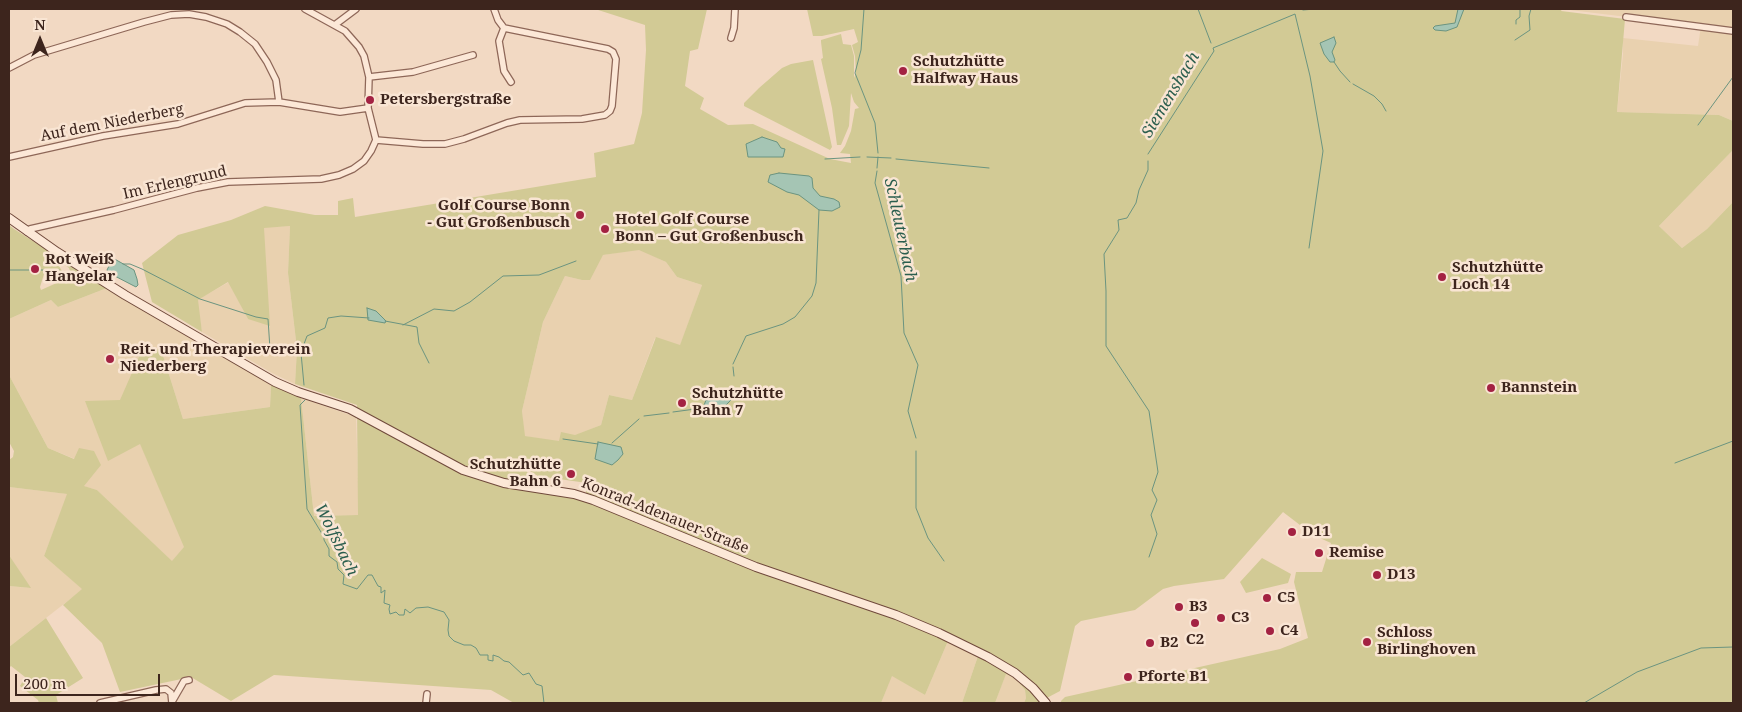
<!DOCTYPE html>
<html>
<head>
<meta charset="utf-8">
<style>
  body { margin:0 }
  #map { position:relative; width:1742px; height:712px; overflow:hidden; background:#f2d9c3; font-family:"Noto Serif",serif }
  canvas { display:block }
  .frame { position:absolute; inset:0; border:10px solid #3d251d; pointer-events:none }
  .north { position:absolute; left:15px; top:15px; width:50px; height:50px; -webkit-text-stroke:4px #f9e5d3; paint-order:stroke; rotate:0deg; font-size:14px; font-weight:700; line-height:20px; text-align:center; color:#3d251d }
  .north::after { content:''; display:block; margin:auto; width:18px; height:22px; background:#3d251d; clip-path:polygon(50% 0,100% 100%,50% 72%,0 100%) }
  .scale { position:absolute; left:15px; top:674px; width:145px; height:22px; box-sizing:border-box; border:2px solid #3d251d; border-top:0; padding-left:6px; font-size:15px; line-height:18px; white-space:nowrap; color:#3d251d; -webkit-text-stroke:4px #f9e5d3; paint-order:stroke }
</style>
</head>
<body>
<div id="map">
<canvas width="1742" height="712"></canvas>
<div class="frame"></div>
<div class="north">N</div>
<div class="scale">200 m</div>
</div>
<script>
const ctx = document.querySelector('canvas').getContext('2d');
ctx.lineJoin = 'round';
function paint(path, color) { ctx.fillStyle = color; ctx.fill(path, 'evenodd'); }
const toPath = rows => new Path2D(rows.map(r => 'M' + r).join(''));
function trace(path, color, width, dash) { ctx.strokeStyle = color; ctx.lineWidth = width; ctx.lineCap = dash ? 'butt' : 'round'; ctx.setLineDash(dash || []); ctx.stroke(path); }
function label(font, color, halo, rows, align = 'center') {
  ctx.font = font + ' "Noto Serif",serif'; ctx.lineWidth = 5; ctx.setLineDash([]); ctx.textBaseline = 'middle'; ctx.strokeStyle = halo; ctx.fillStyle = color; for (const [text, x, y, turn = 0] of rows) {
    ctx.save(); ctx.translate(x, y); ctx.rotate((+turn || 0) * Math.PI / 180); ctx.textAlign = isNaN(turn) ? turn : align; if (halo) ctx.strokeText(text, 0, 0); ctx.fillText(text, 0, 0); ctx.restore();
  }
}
const farmland = toPath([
  [1562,9,1733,9,1733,121,1719,115,1617,112,1623,54,1623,38,1698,46,1701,26],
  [1733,150,1733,202,1707,229,1682,248,1659,226],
  [290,226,288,273,297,349,295,384,272,373,202,332,197,300,229,282,248,319,264,227],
  [639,249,666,262,677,277,702,285,680,346,655,338,632,400,609,395,601,425,559,442,524,436,522,411,543,322,565,276,582,280,603,255],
  [107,288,271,385,270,407,183,419,161,349,140,443,185,547,172,562,97,490,83,486,75,459,48,448,9,375,9,319,51,300,58,307],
  [301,398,356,417,359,515,314,516],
  [9,487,68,494,44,556,83,589,9,647,9,586,30,588,9,555],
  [948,641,978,656,962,703,881,703,892,675,925,695],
  [1006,673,1015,678,1025,690,1026,698,1024,703,995,703]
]);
const green = toPath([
  [595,9,707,9,698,49,690,51,685,86,704,98,700,109,728,125,753,124,830,159,851,163,850,154,840,153,845,146,851,131,855,109,859,108,854,102,851,93,849,126,841,145,837,145,832,108,821,59,823,58,821,42,821,40,841,34,843,44,851,45,854,56,854,78,856,73,855,56,852,45,858,42,854,29,822,36,813,36,807,9,1562,9,1561,11,1625,19,1617,112,1719,115,1733,121,1733,150,1659,226,1682,248,1707,229,1733,202,1733,703,1061,703,1061,701,1065,697,1280,649,1308,638,1294,582,1296,572,1322,572,1331,543,1313,535,1283,512,1224,579,1174,586,1163,589,1135,610,1081,621,1075,626,1060,691,1041,701,1042,703,1024,703,1026,698,1025,690,1015,678,1006,674,995,703,962,703,978,656,948,641,925,695,892,676,881,703,514,703,491,690,274,675,231,701,191,677,120,692,102,643,63,605,82,589,44,556,67,494,9,487,9,460,13,457,14,451,9,442,9,375,48,448,74,459,79,448,94,451,101,465,84,486,97,490,172,561,184,547,140,444,108,461,85,401,120,400,142,350,161,349,183,419,270,407,271,385,301,398,314,516,358,515,357,405,295,384,297,349,288,273,290,226,264,228,270,326,248,319,228,282,198,300,202,332,152,302,142,263,178,235,231,220,265,206,315,215,338,215,338,201,353,198,355,217,596,177,594,153,634,144,642,113,646,50,645,25],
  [639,250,666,262,677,277,702,285,680,345,656,337,632,400,609,395,601,425,575,435,561,432,559,441,525,436,522,411,543,322,565,276,582,280,590,280,603,255],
  [523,467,538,476,587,483,585,501,544,493],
  [813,60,832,147,830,150,744,106,744,103,759,88,782,68,791,64],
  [9,225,14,229,107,288,58,307,51,300,9,319],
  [58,260,69,268,71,274,70,277,41,290,40,287,44,274,48,274,53,277,59,275,62,271,56,261],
  [9,555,31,588,9,586],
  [1262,558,1291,574,1288,583,1246,593,1240,582],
  [46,618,83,678,56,695,58,703,39,703,38,700,20,686,25,677,11,666,9,668,9,647]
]);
const water = toPath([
  [1458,9,1464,9,1457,27,1446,31,1435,30,1433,28,1435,26,1455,23,1458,9],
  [1334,37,1336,43,1332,52,1335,60,1334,62,1330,62,1324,54,1320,43,1334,37],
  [762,137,777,142,781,148,785,149,783,157,748,157,746,144,762,137],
  [779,173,809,176,812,178,813,188,820,196,834,199,839,202,840,207,832,211,819,210,799,195,787,192,768,182,770,175,779,173],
  [111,257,134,270,137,279,138,285,136,287,109,273,107,270,110,264,107,259,111,257],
  [367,308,376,311,386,321,385,323,368,320,367,308],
  [723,391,733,395,734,397,719,412,716,411,705,411,703,408,706,400,711,399,723,391],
  [598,442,621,447,623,454,618,460,612,465,595,459,598,442]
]);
const stream = toPath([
  [864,9,861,50,855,73,875,123,878,153],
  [1198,9,1211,43],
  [1303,10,1315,9],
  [1516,24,1516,20,1520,17,1520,9],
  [1515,40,1530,30,1529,16,1531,9],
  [1334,62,1340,71,1350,82],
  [1353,84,1374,96,1382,104,1386,111],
  [1698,125,1733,77],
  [1148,154,1214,51,1213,48,1295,14,1310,76,1323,151,1309,248],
  [867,157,891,158],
  [825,159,860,157],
  [896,159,989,168],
  [1148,161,1148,170,1139,190,1136,203,1127,218,1118,220,1119,230,1104,254,1106,291,1106,346,1149,411,1158,472,1152,490,1157,500,1151,515,1157,534,1149,557],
  [877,168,878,157],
  [877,171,875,183,901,276,904,333,918,365,908,411,916,438],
  [123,264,130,264,142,269,200,299,256,317,268,319,270,349,301,353,304,385],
  [9,270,59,270],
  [385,321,417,327,419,343,429,363],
  [403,325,434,309,454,311,470,302,503,276,539,275,576,261],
  [301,352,307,336,325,328,328,318,341,316,369,318],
  [733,364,746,336,783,324,795,317,812,296,816,283,819,210],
  [733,367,734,376],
  [305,400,300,405,307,509,324,537,324,540,329,549,329,556,337,562,338,569,344,575,343,584,357,589,368,575,372,575,378,586,381,587,381,593,385,590,384,603,390,605,389,609,390,614,396,612,399,615,404,615,405,609,410,613,416,608,428,607,444,612,449,620,448,630,449,636,454,641,464,645,471,645,476,648,480,655,488,655,488,660,493,661,493,655,499,657,504,661,509,662,523,675,529,673,536,684,542,686,544,703],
  [673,412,703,408],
  [644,416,669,413],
  [563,439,598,444],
  [612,443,639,419],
  [916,451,916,508,928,538,944,561],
  [1675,463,1733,441],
  [1584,703,1637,672,1701,648,1733,647]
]);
const street = toPath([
  [305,9,345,31,359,47,364,56,369,77,368,108,376,140],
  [1626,17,1733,31],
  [336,24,356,9],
  [504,28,499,41,504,71,511,82],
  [731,38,734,28,735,9],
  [9,68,34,55,144,22,171,15,189,14,206,17,227,24,240,32,255,44,267,62,276,80,279,102],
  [369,77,413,72,473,55],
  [376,140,423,144,445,144,464,139,507,123,520,120,582,119,605,115,610,111,612,106,616,59,613,52,608,49,504,28,498,20,494,9],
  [9,157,103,136,178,124,245,103,279,102,340,112,368,108],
  [27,232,30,229,114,210,197,188,228,182,321,179,339,175,353,169,364,161,371,151,376,140],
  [173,700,184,681,189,680],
  [100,703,156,690,166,689,171,693,172,703],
  [426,703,427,694]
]);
const secondary = toPath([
  [9,218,57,252,125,295,275,382,298,392,350,409,463,470,504,483,574,494,593,500,756,567,896,615,939,633,988,657,1015,673,1033,688,1046,703]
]);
const markers = [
  [903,71,5,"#a32242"],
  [370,100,5,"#a32242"],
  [580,215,5,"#a32242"],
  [605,229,5,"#a32242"],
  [35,269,5,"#a32242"],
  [1442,277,5,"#a32242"],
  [110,359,5,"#a32242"],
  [1491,388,5,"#a32242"],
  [682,403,5,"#a32242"],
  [571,474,5,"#a32242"],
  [1292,532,5,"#a32242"],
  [1319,553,5,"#a32242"],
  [1377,575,5,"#a32242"],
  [1267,598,5,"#a32242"],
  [1179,607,5,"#a32242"],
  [1221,618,5,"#a32242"],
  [1195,623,5,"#a32242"],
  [1270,631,5,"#a32242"],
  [1367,642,5,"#a32242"],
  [1150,643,5,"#a32242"],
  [1128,677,5,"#a32242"]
];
const poiNames = [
  ["Schutzhütte",913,62],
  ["Halfway Haus",913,79],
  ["Petersbergstraße",380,100],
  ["Golf Course Bonn",570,206,"right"],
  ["- Gut Großenbusch",570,223,"right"],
  ["Hotel Golf Course",615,220],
  ["Bonn – Gut Großenbusch",615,237],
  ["Rot Weiß",45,260],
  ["Hangelar",45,277],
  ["Schutzhütte",1452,268],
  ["Loch 14",1452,285],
  ["Reit- und Therapieverein",120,350],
  ["Niederberg",120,367],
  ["Bannstein",1501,388],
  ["Schutzhütte",692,394],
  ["Bahn 7",692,411],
  ["Schutzhütte",561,465,"right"],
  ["Bahn 6",561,482,"right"],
  ["D11",1302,532],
  ["Remise",1329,553],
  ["D13",1387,575],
  ["C5",1277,598],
  ["B3",1189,607],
  ["C3",1231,618],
  ["C4",1280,631],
  ["Schloss",1377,633],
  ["Birlinghoven",1377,650],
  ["C2",1195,640,"center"],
  ["B2",1160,643],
  ["Pforte B1",1138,677]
];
const streetNames = [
  ["Auf dem Niederberg",112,123,-11],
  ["Im Erlengrund",175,183,-13],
  ["Konrad-Adenauer-Straße",665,516,22]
];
const waterNames = [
  ["Siemensbach",1171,95,-59],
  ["Schleuterbach",900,230,78],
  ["Wolfsbach",336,540,64]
];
paint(farmland, '#e9d1af');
paint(green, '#d2ca95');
paint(water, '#a5c5b4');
trace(water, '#6b9480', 1);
trace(stream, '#6b9480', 1);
trace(street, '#8e6758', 8);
trace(secondary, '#70493b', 10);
trace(street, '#fce8d7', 5.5);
trace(secondary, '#fce8d7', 8);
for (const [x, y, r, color] of markers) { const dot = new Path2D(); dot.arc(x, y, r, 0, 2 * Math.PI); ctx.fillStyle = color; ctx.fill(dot); trace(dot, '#f9e5d3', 2); }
label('bold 15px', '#3d251d', '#f9e5d3', poiNames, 'left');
label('15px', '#3d251d', '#f9e5d3', streetNames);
label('italic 16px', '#2b5e4e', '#f9e5d3', waterNames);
</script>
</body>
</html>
